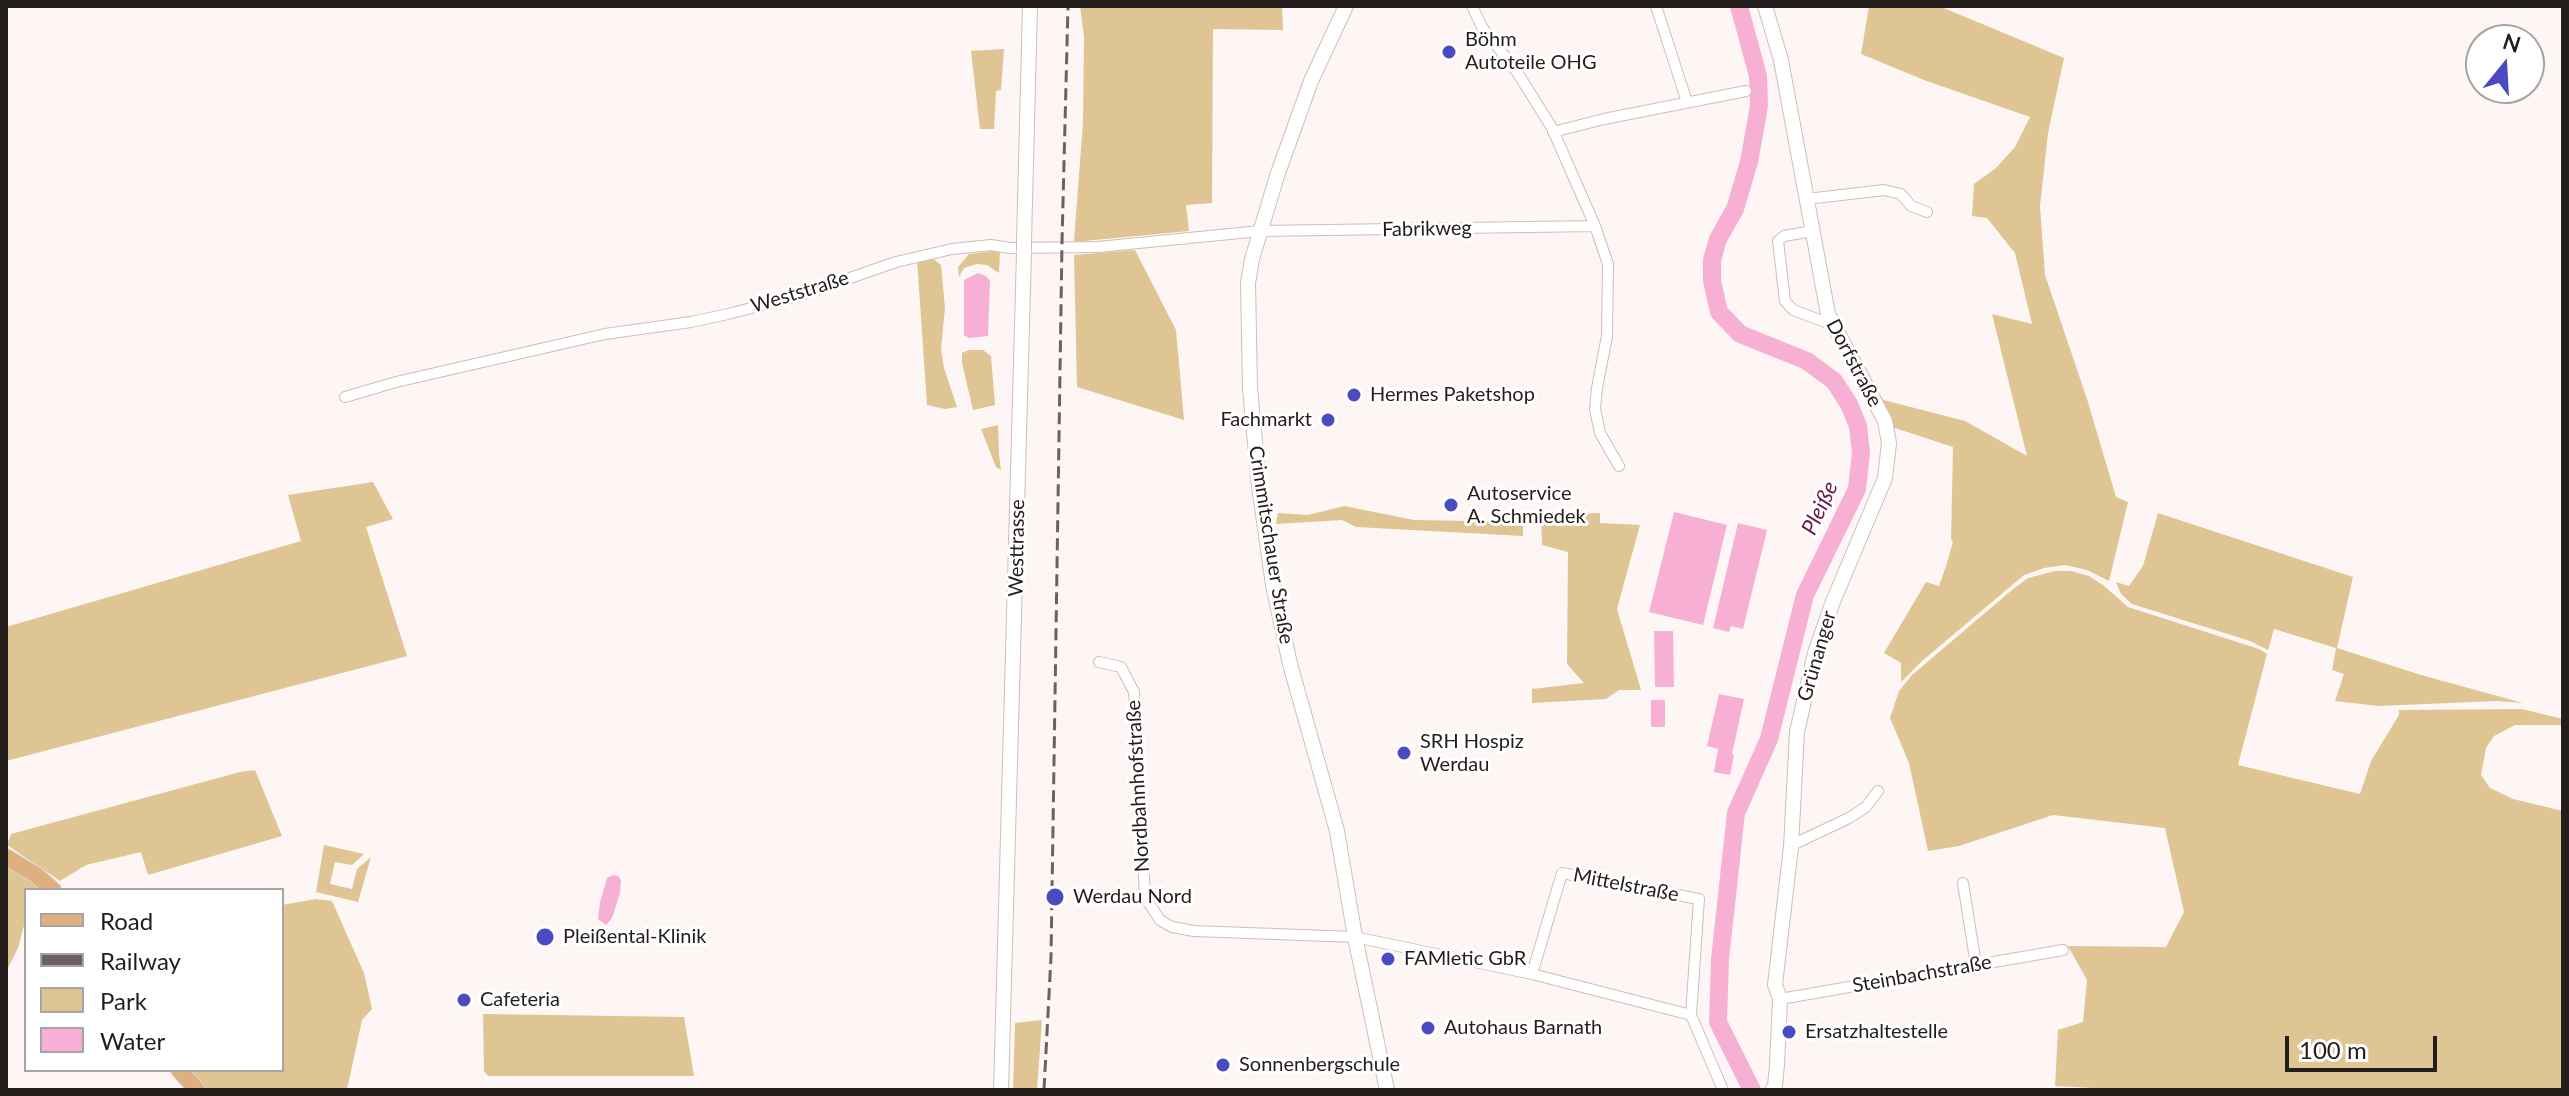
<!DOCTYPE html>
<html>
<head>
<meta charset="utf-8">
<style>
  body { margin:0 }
  #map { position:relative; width:2569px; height:1096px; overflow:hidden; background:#fef6f4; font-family:Lato,sans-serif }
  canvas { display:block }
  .frame { position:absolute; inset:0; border:8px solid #231d1b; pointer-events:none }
  .legend { position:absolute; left:24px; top:888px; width:260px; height:184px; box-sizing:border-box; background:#fff; border:2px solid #a7a5a4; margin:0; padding:10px 14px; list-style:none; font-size:24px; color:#231d1b }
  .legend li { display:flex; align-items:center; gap:16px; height:40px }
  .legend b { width:40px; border:2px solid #a7a5a4 }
  .north { position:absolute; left:2465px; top:24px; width:80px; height:80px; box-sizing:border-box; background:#fff; border:2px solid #a7a5a4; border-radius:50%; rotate:18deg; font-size:22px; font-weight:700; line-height:32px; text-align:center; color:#231d1b }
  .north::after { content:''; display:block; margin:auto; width:28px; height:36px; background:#4a4bc1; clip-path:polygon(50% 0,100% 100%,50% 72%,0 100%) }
  .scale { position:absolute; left:2285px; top:1036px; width:152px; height:36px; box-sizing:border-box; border:4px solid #231d1b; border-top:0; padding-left:10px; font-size:24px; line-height:28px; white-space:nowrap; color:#231d1b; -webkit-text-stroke:6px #fff; paint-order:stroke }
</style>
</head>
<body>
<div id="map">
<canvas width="2569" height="1096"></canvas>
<div class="frame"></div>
<ul class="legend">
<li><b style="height:10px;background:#dfaf80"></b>Road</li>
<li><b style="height:10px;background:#696260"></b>Railway</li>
<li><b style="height:22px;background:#dfc593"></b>Park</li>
<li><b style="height:22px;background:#f7b0d3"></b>Water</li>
</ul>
<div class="north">N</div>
<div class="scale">100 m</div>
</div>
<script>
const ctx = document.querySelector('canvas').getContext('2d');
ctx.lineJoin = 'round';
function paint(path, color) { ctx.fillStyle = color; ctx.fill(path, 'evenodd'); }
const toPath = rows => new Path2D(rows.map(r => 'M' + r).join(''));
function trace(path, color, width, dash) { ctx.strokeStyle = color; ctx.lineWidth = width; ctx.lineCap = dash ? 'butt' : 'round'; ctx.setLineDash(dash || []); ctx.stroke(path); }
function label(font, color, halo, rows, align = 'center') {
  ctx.font = font + ' Lato,sans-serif'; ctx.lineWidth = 6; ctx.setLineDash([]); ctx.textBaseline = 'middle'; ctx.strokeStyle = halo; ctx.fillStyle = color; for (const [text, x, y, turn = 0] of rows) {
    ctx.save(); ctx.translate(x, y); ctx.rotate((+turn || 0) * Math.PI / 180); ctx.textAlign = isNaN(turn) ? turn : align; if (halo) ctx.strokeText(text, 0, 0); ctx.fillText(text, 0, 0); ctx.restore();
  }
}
const green = toPath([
  [1080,6,1282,6,1283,30,1213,29,1212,203,1186,205,1189,231,1074,242,1083,122,1084,37],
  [1869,6,1939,6,2064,58,2048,133,2040,206,2045,275,2087,399,2116,497,2128,502,2109,581,2087,570,2065,565,2044,568,2024,575,1922,661,1901,682,1901,663,1884,653,1926,582,1939,586,1946,566,1953,542,1951,539,1953,447,1886,425,1872,397,1965,421,2027,456,1992,314,2032,324,2015,253,1987,218,1972,216,1974,184,1996,168,2015,147,2030,117,1924,80,1861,54],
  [1004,49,1001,90,996,91,994,129,980,129,971,51],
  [1000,250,999,273,987,265,977,264,964,268,959,277,958,267,969,254],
  [1135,250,1176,330,1184,420,1077,387,1074,255],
  [932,258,941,265,945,308,941,349,944,368,957,407,945,409,927,405,917,259],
  [969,350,983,350,991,356,995,405,973,410,962,363,962,353],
  [998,425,999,454,1001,470,996,467,981,429],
  [373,482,393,519,366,527,407,656,6,761,6,627,301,541,288,495],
  [1344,506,1414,520,1523,522,1523,536,1356,527,1342,520,1276,524,1278,513,1308,515],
  [1600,513,1600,523,1640,525,1617,609,1641,690,1619,690,1606,699,1532,703,1532,689,1584,683,1567,664,1568,552,1542,545,1541,515],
  [2158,513,2353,577,2337,648,2421,675,2523,703,2497,701,2378,706,2335,701,2344,674,2332,670,2336,648,2274,629,2268,650,2250,641,2132,604,2121,594,2116,582,2129,586,2143,566],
  [2055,571,2071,571,2089,576,2103,585,2128,607,2259,649,2267,654,2238,765,2360,794,2371,761,2399,715,2399,710,2522,709,2563,719,2563,725,2515,725,2494,736,2486,748,2481,775,2490,788,2513,799,2563,811,2563,1090,2130,1090,2055,1086,2058,1030,2083,1022,2087,980,2068,946,2166,947,2184,912,2165,828,2053,815,1959,846,1928,851,1909,763,1890,718,1899,691,1912,675,2012,590,2028,578],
  [255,770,282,836,148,875,141,852,86,865,60,881,7,845,11,834,240,772],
  [324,845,364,854,352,865,335,862,330,884,352,889,357,869,371,857,358,902,316,892],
  [6,864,43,890,26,890,26,918,18,948,6,972],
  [316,899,332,901,364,973,372,1009,362,1020,347,1090,206,1090,198,1083,191,1070,282,1070,282,905],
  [483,1014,684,1017,694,1076,488,1076,484,1071],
  [1042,1020,1037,1090,1013,1090,1015,1023]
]);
const water = toPath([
  [978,273,986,276,990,281,988,336,969,338,964,335,964,280],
  [1674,512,1727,525,1703,625,1649,612],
  [1738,523,1767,530,1743,629,1731,626,1729,632,1713,628],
  [1654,631,1673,631,1674,687,1655,687],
  [1719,694,1744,699,1732,754,1734,755,1730,775,1714,772,1718,749,1707,746],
  [1651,700,1665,700,1665,727,1651,727],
  [613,875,618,876,621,880,620,893,612,918,606,925,598,919,600,902,607,878]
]);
const river = toPath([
  [1739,6,1758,76,1759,106,1749,162,1735,209,1718,239,1712,260,1712,281,1719,312,1740,334,1807,361,1834,381,1849,404,1858,426,1861,453,1857,489,1805,595,1769,739,1736,813,1720,959,1718,1022,1752,1090]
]);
const street = toPath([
  [1472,6,1482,27,1517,72,1552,128,1595,226,1608,264,1607,336,1597,388,1595,409,1600,433,1619,466],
  [1656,6,1687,102],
  [1553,132,1604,119,1746,91],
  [1807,199,1884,190,1901,194,1911,206,1927,212],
  [1813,231,1784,236,1778,241,1785,301,1793,310,1833,325],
  [345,397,396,382,605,334,691,322,728,314,798,296,896,262,952,249,991,245,1010,248,1098,247,1260,231,1595,226],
  [1099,662,1121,667,1134,692,1145,897,1160,920,1172,927,1194,931,1355,937,1532,974,1691,1015],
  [1792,845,1849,818,1866,807,1878,791],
  [1963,883,1976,965],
  [1532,974,1562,873,1699,899,1691,1015,1723,1090],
  [1780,999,2063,950]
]);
const secondary = toPath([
  [1346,6,1311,81,1277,176,1252,259,1248,283,1250,388,1259,486,1273,585,1290,664,1337,831,1355,937,1387,1090],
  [1765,6,1781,60,1828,314,1885,421,1889,443,1885,478,1832,604,1815,653,1797,732,1791,847,1775,985,1780,999,1777,1065,1775,1086,1772,1090],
  [1024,241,1030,6],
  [1001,1090,1024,252]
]);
const primary = toPath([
  [6,857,36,875,53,890],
  [179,1070,197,1090]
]);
const rail = toPath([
  [1044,1090,1051,957,1062,242,1068,6]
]);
const secondaryBridge = toPath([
  [1024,252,1024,241]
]);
const markers = [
  [1449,52,8,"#4a4bc1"],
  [1354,395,8,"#4a4bc1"],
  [1328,420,8,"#4a4bc1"],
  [1451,505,8,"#4a4bc1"],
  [1404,753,8,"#4a4bc1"],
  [1055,897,10,"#4a4bc1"],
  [545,937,10,"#4a4bc1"],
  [1388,959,8,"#4a4bc1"],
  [464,1000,8,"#4a4bc1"],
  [1428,1028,8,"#4a4bc1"],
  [1789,1032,8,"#4a4bc1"],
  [1223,1065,8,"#4a4bc1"]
];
const poiNames = [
  ["Böhm",1465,40],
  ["Autoteile OHG",1465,63],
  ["Hermes Paketshop",1370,395],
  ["Fachmarkt",1312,420,"right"],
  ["Autoservice",1467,494],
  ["A. Schmiedek",1467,517],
  ["SRH Hospiz",1420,742],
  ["Werdau",1420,765],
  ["Werdau Nord",1073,897],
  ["Pleißental-Klinik",563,937],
  ["FAMletic GbR",1404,959],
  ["Cafeteria",480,1000],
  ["Autohaus Barnath",1444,1028],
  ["Ersatzhaltestelle",1805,1032],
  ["Sonnenbergschule",1239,1065]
];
const streetNames = [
  ["Fabrikweg",1427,229,-1],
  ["Weststraße",800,292,-17],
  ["Dorfstraße",1854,363,62],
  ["Crimmitschauer Straße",1271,545,81],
  ["Westtrasse",1017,548,-89],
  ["Grünanger",1817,656,-74],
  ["Nordbahnhofstraße",1138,786,-93],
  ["Mittelstraße",1626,885,11],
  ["Steinbachstraße",1922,974,-10]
];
const waterNames = [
  ["Pleiße",1820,508,-65]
];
paint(green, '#dfc593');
paint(water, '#f7b0d3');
trace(river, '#f7b0d3', 18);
trace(street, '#cfbdb8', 12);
trace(secondary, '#cfbdb8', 16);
trace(primary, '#d7d6d6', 18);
trace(street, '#fff', 10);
trace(secondary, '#fff', 14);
trace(primary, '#dfaf80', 16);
trace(rail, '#696260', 3, [12, 6]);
trace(secondaryBridge, '#cfbdb8', 16, []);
trace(secondaryBridge, '#fff', 14);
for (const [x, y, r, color] of markers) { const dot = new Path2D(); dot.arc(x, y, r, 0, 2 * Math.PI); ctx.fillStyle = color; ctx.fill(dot); trace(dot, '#fff', 3); }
label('20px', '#231d1b', '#fff', poiNames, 'left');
label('20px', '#231d1b', '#fff', streetNames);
label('italic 22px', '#691948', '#fff', waterNames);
</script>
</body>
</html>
